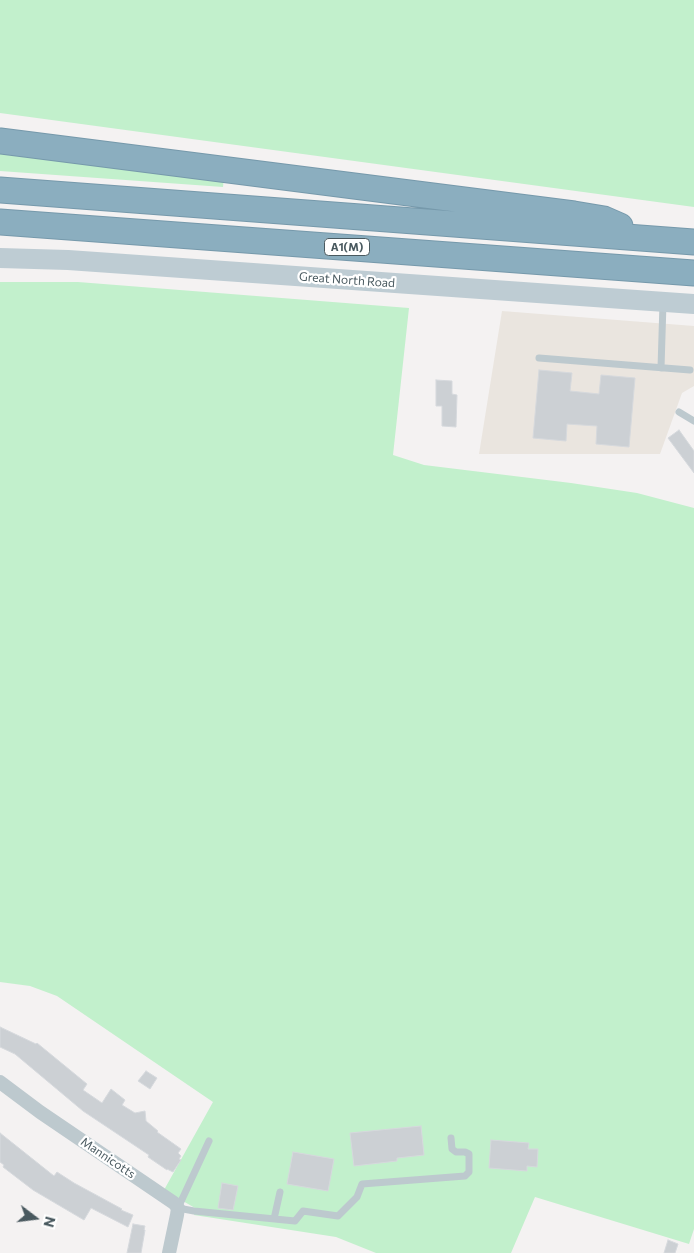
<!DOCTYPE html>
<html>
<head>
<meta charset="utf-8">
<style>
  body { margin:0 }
  #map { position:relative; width:694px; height:1253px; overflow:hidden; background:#f4f2f2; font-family:Commissioner,sans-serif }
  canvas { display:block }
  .north { position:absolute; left:10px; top:1193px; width:50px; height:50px; -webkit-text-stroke:4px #fff; paint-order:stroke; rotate:105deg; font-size:14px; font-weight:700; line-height:20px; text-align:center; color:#49595f }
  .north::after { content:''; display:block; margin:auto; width:18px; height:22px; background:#49595f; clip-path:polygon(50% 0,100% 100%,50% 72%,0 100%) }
</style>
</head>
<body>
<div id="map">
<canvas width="694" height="1253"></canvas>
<div class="north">N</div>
</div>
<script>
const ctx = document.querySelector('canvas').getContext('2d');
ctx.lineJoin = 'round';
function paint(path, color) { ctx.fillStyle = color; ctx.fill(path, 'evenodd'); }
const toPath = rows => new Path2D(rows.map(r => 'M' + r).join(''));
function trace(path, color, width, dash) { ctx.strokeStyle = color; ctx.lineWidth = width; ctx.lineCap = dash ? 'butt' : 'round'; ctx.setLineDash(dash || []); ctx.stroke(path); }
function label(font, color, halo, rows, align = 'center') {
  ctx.font = font + ' Commissioner,sans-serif'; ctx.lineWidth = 4.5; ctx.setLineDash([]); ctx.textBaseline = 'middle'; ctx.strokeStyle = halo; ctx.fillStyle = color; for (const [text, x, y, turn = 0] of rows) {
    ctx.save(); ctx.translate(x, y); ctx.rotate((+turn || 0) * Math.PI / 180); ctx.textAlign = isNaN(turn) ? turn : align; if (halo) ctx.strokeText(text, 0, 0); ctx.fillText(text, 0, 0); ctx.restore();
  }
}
const commercial = toPath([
  [502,311,694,326,694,386,682,393,660,454,479,454]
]);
const green = toPath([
  [0,0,694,0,694,207,0,113],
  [0,150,224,177,223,187,0,171],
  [0,282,78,282,409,308,393,455,424,465,571,483,637,493,694,508,694,1229,689,1244,535,1197,511,1253,376,1253,336,1237,194,1215,195,1208,164,1190,213,1102,57,996,30,986,0,982]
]);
const building = toPath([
  [539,370,572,373,570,391,599,394,601,375,635,378,629,447,596,444,597,426,567,424,566,441,533,438,539,370],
  [436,380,452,381,452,394,457,395,456,427,442,426,442,406,436,406,436,380],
  [679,430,694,451,694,473,668,438,679,430],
  [0,1027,36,1044,37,1043,87,1084,83,1090,102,1103,111,1089,125,1100,122,1105,135,1113,145,1111,146,1121,158,1131,157,1132,181,1149,178,1153,181,1156,179,1159,181,1160,173,1172,167,1169,167,1170,148,1157,149,1155,83,1111,15,1054,0,1047,0,1027],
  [146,1071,157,1078,150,1089,138,1081,146,1071],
  [421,1126,424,1155,397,1158,397,1161,354,1166,350,1133,421,1126],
  [0,1133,54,1176,57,1172,74,1183,122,1209,121,1210,133,1215,128,1227,91,1208,84,1220,33,1190,3,1167,4,1165,0,1162,0,1133],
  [491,1140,529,1143,528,1149,538,1149,537,1167,527,1166,527,1171,489,1168,491,1140],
  [293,1152,334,1159,328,1191,287,1184,293,1152],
  [222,1183,238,1186,233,1210,218,1208,222,1183],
  [133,1224,145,1226,144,1230,145,1230,141,1253,127,1253,133,1224],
  [668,1240,678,1244,675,1253,664,1253,668,1240]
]);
const service = toPath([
  [539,358,690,370],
  [661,368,663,303],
  [679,412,694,421],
  [209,1141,178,1208,194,1211,295,1221,303,1211,338,1216,357,1197,362,1184,465,1176,469,1172,469,1154,465,1152,456,1152,452,1149,451,1138],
  [274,1219,280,1192]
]);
const minor = toPath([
  [0,1082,40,1112,174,1203,178,1208,177,1215,169,1253]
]);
const secondary = toPath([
  [0,258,68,260,694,304]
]);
const motorway = toPath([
  [0,141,574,214,604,219,620,226],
  [0,190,694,242],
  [0,222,694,273]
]);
const shields = [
  [347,247,45]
];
const shieldNames = [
  ["A1(M)",347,247]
];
const streetNames = [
  ["Great North Road",347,280,4],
  ["Mannicotts",108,1158,34]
];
paint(commercial, '#eae5df');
paint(green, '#c2f0cc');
paint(building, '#ccd0d4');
trace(building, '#d6d9dd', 1);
trace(motorway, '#7699ab', 27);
trace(service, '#bdc9ce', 7);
trace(minor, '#bdc9ce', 14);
trace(secondary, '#beccd3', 20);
trace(motorway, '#8baebf', 25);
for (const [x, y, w] of shields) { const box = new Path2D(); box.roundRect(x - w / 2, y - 8.5, w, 17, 4); ctx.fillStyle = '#fff'; ctx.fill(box); trace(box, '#49595f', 1); }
label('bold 11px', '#49595f', null, shieldNames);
label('12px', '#49595f', '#fff', streetNames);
</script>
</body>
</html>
